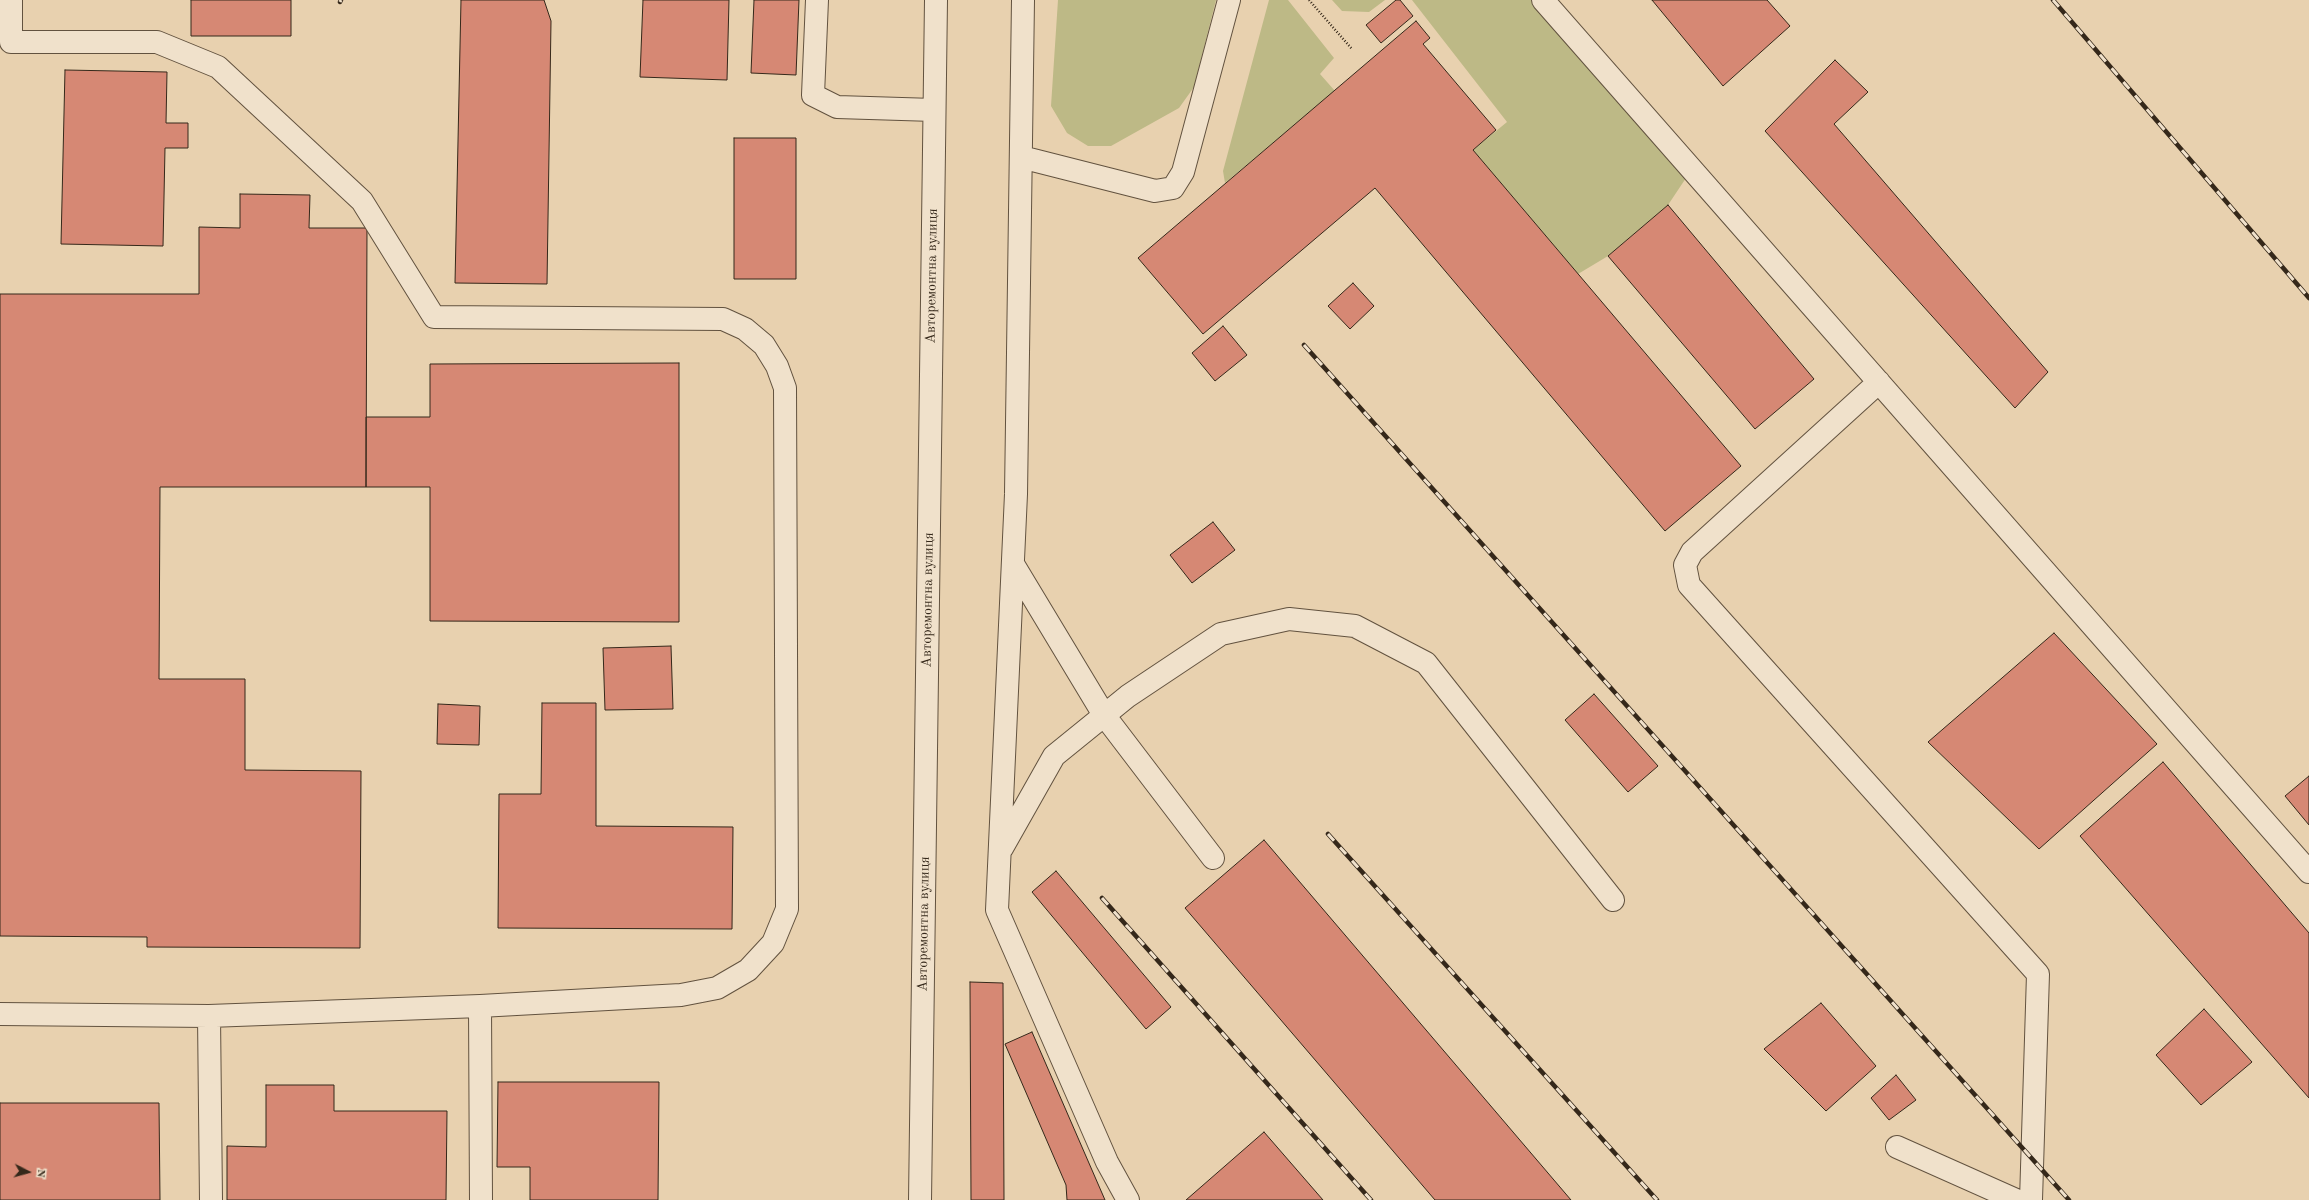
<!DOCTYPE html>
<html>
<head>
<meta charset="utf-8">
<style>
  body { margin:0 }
  #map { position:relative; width:2309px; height:1200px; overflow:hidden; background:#e8d1af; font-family:"Old Standard TT",serif }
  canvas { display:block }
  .north { position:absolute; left:8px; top:1152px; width:40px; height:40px; -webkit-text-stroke:3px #f0e1cb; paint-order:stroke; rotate:96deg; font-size:11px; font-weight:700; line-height:16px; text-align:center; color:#35281a }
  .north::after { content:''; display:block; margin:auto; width:14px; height:18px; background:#35281a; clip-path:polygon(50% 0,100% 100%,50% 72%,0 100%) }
</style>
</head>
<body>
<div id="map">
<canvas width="2309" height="1200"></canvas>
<div class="north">N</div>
</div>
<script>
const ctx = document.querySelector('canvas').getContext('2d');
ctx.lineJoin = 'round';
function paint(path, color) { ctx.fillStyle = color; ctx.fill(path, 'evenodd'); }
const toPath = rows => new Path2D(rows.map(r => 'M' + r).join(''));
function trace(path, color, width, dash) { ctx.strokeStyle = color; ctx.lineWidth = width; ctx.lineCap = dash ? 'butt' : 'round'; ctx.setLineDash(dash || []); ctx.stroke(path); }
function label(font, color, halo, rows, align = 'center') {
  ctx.font = font + ' "Old Standard TT",serif'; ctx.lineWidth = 3; ctx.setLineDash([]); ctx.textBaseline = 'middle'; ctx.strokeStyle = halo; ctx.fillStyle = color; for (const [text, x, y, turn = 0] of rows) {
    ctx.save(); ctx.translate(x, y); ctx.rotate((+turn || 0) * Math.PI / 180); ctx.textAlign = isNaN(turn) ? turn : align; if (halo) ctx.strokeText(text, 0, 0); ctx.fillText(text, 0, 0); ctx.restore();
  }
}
const green = toPath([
  [1058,0,1216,0,1194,87,1179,108,1111,146,1088,146,1067,133,1051,106],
  [1269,0,1288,0,1334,58,1320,74,1335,91,1225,183,1223,171],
  [1332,0,1385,0,1369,12,1342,11],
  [1412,0,1534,0,1686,178,1668,205,1608,256,1578,274,1473,150,1507,122]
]);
const building = toPath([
  [191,0,291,0,291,36,191,36,191,0],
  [461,0,544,0,551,21,547,284,455,283,461,0],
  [643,0,729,0,727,80,640,77,643,0],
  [754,0,799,0,796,75,751,73,754,0],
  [1396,0,1400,0,1413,16,1381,43,1366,25,1396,0],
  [1652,0,1767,0,1790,26,1723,86,1652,0],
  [1416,21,1430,38,1423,44,1496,130,1473,150,1741,466,1665,531,1375,188,1203,334,1138,258,1416,21],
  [1835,60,1868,92,1834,124,2048,372,2015,408,1765,131,1835,60],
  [65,70,167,72,166,123,188,123,188,148,165,148,163,246,61,244,65,70],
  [734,138,796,138,796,279,734,279,734,138],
  [240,194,310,195,309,228,367,228,366,487,160,487,159,679,245,679,245,770,361,771,360,948,147,947,147,937,0,936,0,294,199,294,199,227,240,228,240,194],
  [1668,205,1814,379,1755,429,1608,256,1668,205],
  [1353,283,1374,306,1350,329,1328,306,1353,283],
  [1223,326,1247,355,1215,381,1192,353,1223,326],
  [679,363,679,622,430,621,430,487,366,487,366,417,430,417,430,364,679,363],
  [1213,522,1235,550,1192,583,1170,555,1213,522],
  [2054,633,2157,744,2039,849,1928,742,2054,633],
  [671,646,673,709,605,710,603,648,671,646],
  [1594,694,1658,766,1628,792,1565,720,1594,694],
  [542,703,596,703,596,826,733,827,732,929,498,928,499,794,541,794,542,703],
  [438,704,480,706,479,745,437,744,438,704],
  [2163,762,2309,933,2309,1098,2080,836,2163,762],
  [2309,776,2309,825,2285,796,2309,776],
  [1264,840,1571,1200,1435,1200,1185,908,1264,840],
  [1056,871,1171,1007,1146,1029,1032,892,1056,871],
  [970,982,1003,983,1004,1200,971,1200,970,982],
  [1821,1003,1876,1066,1826,1111,1764,1049,1821,1003],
  [2204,1009,2252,1062,2201,1105,2156,1055,2204,1009],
  [1032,1032,1105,1200,1067,1200,1066,1185,1005,1044,1032,1032],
  [1896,1075,1916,1100,1889,1120,1871,1098,1896,1075],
  [498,1082,659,1082,658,1200,530,1200,530,1167,497,1167,498,1082],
  [266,1085,334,1085,334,1111,447,1111,446,1200,227,1200,227,1146,266,1147,266,1085],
  [0,1103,159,1103,160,1200,0,1200,0,1103],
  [1264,1132,1323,1200,1186,1200,1264,1132]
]);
const path = toPath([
  [1309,0,1352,49]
]);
const minor = toPath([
  [817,0,813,95,837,107,934,110],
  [1023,0,1016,494,997,910,1107,1162,1128,1200],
  [1543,0,2309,872],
  [1021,157,1155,191,1173,188,1183,172,1229,0],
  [1879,382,1692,552,1685,565,1689,585,2038,974,2031,1200],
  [1013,564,1104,715,1213,858],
  [1002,848,1054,756,1128,696,1221,634,1289,619,1355,626,1426,663,1613,900],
  [480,1006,481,1200],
  [0,1014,209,1016,480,1006,681,995,717,988,748,970,773,943,787,909,785,388,777,366,764,345,745,329,723,319,434,317,362,201,218,67,157,42,11,42,11,0],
  [209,1016,211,1200],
  [1897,1147,2016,1200],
  [920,1200,936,0]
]);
const rail = toPath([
  [2053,0,2309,298],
  [340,2,341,0],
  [1304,345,2069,1200],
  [1328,834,1657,1200],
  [1102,898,1371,1200]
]);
const streetNames = [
  ["Авторемонтна вулиця",932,276,-89],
  ["Авторемонтна вулиця",928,600,-89],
  ["Авторемонтна вулиця",924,924,-89]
];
paint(green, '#bdb986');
paint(building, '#d68874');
trace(building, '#35281a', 1);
trace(minor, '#62523f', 24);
trace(path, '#35281a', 2.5, [1, 2]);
trace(minor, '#f0e1cb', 22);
trace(rail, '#35281a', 4.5);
trace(rail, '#f0e1cb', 3, [9]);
label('14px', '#35281a', '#f0e1cb', streetNames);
</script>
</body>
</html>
